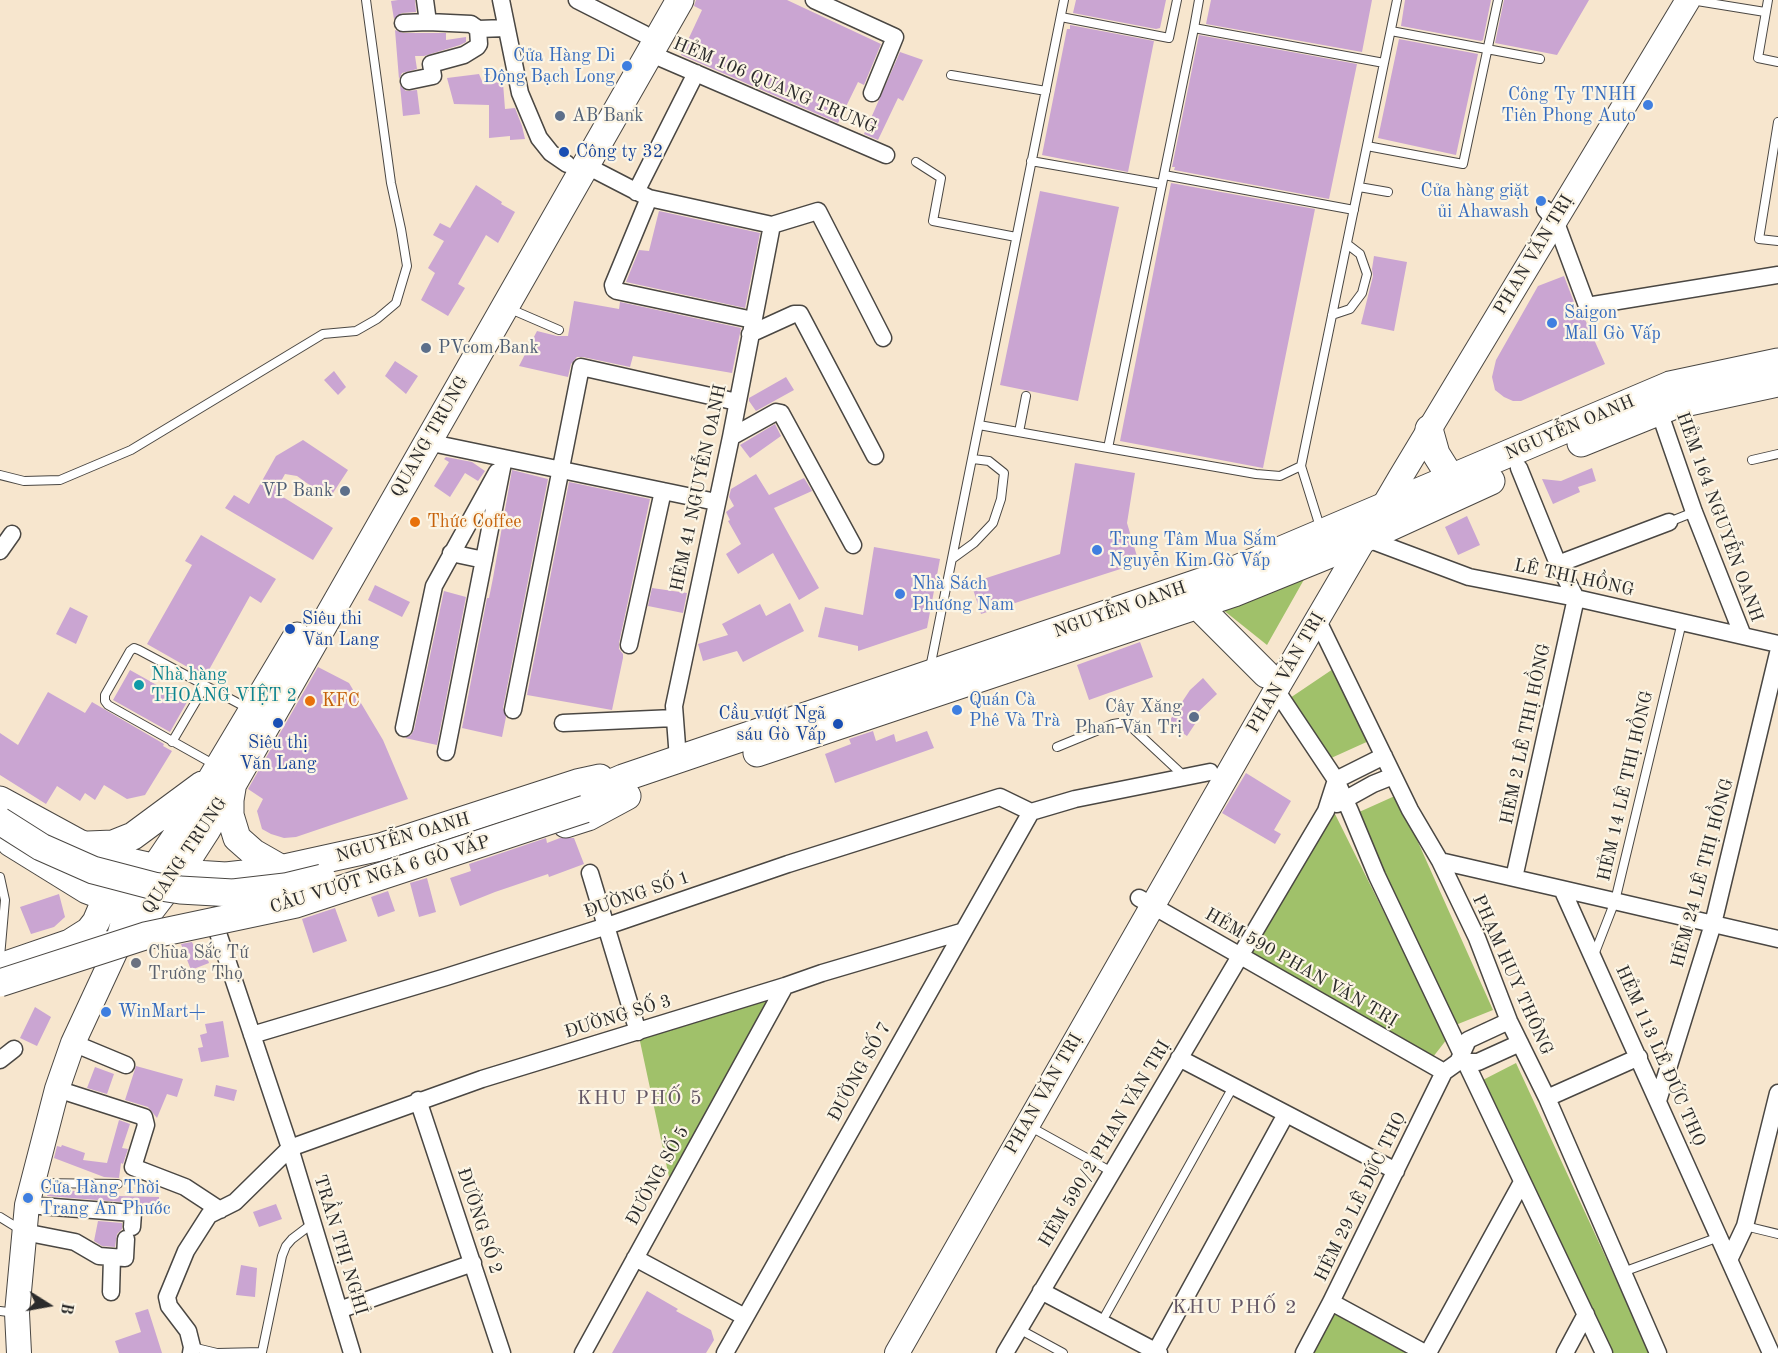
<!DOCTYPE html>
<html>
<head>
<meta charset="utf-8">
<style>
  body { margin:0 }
  #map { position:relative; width:1778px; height:1353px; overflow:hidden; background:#f7e6ce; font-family:"Old Standard TT",serif }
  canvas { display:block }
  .north { position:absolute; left:18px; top:1275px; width:60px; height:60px; -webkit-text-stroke:4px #fcf5e5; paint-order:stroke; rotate:101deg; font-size:16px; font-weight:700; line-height:24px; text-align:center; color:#2b2b2b }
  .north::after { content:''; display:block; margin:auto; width:21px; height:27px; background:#2b2b2b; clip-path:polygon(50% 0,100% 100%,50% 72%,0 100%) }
</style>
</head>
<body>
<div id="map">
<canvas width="1778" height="1353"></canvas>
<div class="north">B</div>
</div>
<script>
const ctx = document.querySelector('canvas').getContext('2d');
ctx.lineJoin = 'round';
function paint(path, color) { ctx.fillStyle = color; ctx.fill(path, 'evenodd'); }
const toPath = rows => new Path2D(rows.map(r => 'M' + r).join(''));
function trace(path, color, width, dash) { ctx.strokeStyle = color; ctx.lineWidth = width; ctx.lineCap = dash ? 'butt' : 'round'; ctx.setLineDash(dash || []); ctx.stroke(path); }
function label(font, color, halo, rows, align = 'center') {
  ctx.font = font + ' "Old Standard TT",serif'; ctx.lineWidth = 4.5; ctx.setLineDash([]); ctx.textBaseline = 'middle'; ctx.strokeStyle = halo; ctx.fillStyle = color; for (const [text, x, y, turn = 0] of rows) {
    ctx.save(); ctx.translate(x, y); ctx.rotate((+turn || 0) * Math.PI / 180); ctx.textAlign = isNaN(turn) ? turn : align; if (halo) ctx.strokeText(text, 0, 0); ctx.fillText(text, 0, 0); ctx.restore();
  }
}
const green = toPath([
  [1306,576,1267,645,1222,609],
  [1333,669,1371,740,1329,759,1290,698],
  [1397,795,1493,1010,1453,1026,1357,813],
  [1335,814,1447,1039,1433,1057,1246,952],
  [785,986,672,1191,638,1032],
  [1516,1063,1650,1353,1609,1353,1479,1082],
  [1331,1302,1426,1353,1304,1353]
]);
const building = toPath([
  [398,0,415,0,416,12,402,13,394,19,391,1],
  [696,0,787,0,881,44,864,85,858,82,838,123,681,55,702,10,694,6],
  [1076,0,1166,0,1160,28,1156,29,1073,13],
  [1211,0,1372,0,1362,52,1206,24],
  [1405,0,1491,0,1483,40,1481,41,1401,26],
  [1504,0,1589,0,1557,55,1495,43],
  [1070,25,1154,41,1128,172,1042,155,1067,29,1070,29],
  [395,30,403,33,446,33,446,40,466,37,466,42,460,45,424,56,415,56,417,69,402,73,399,79],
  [1199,35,1357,64,1329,199,1174,170,1175,167,1172,167],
  [1399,39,1478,54,1456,155,1378,138],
  [900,52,923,60,903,101,898,98,878,140,864,134],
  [479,74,482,81,503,83,505,109,515,108,522,126,525,139,510,140,510,136,489,138,489,105,454,104,447,78],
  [400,85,406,91,417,90,420,114,403,116],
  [1171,183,1315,209,1263,468,1120,441],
  [476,185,502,202,501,204,515,212,498,243,486,235,458,284,465,288,448,316,421,300,435,273,428,268,444,241,433,235,440,223,450,228],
  [1040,191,1119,207,1078,401,1000,385],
  [659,211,760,233,745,308,626,282,639,250,649,251],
  [1374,256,1407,262,1394,331,1361,324,1373,276,1372,269],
  [1564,276,1577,310,1583,315,1605,364,1521,401,1513,401,1504,397,1495,390,1492,377,1496,360,1538,286],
  [574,301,619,309,620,302,741,328,732,373,633,356,630,367,583,357,577,357,571,364,568,377,519,366,537,331,557,336,568,336],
  [395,361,418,376,406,394,385,376],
  [334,371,346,387,338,395,324,380],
  [786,377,794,390,756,411,749,401,749,398],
  [775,424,781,436,750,458,740,445],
  [303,440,348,470,329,499,297,476,285,474,275,492,333,528,313,560,225,508,234,495,249,504,276,456],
  [446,457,472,462,485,471,478,481,465,473,450,497,434,486,449,462,444,459],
  [1075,463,1135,473,1127,523,1139,563,981,614,971,583,1060,554],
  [1592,468,1596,481,1578,487,1580,492,1553,504,1542,479,1561,481],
  [512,470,548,479,503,708,506,717,502,737,462,728,487,598,489,598,493,578],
  [756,474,769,495,804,478,812,491,774,508,819,588,799,600,773,553,738,574,726,554,741,544,728,521,730,520,726,512,734,506,729,497,731,489],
  [569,482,650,499,619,643,619,649,623,654,623,658,612,710,527,695],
  [1467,516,1480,545,1458,555,1445,527],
  [201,535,276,579,261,603,250,596,205,677,147,644,192,565,185,561],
  [874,547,940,559,927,628,858,651,858,646,818,637,825,607,863,615],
  [375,585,410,602,402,617,368,600],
  [652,588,687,593,683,613,648,606],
  [444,591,466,597,437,745,405,738,411,735,414,730],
  [790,603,804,631,743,662,737,651,703,661,698,644,728,635,722,624,760,604,766,616],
  [70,607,88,616,76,644,56,634],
  [1140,642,1153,677,1089,700,1077,665],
  [318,667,349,683,383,740,408,799,296,837,284,838,271,834,262,829,257,811,263,799,248,789],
  [130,670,187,702,170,732,113,700],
  [1203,678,1217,694,1197,713,1201,715,1187,736,1168,723,1190,690],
  [48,692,85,713,92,702,164,744,163,746,172,751,145,795,127,799,104,785,95,800,85,793,80,801,57,786,46,804,0,775,0,733,18,745],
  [873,731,876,741,894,734,896,742,927,731,934,748,835,783,825,754,851,744,849,739],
  [1246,773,1291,801,1274,830,1281,834,1275,844,1222,813],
  [546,838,547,843,560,838,574,838,584,864,549,877,548,874,495,892,460,906,450,878,471,871,469,864],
  [427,878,436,912,419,917,410,883],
  [388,891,395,911,378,917,371,897],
  [59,894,65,917,54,927,31,934,20,907],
  [335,908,347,941,313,953,302,919],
  [192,942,195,949,203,946,209,963,191,970,181,944],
  [35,1007,51,1017,37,1046,20,1038],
  [223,1021,229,1057,201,1062,198,1048,203,1047,200,1035,207,1033,205,1024],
  [136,1066,183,1079,177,1097,167,1094,157,1118,148,1107,125,1100],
  [95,1067,114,1074,107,1094,87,1088],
  [216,1085,237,1090,234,1101,214,1096],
  [119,1120,130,1124,122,1148,128,1149,123,1164,121,1163,119,1178,104,1177,54,1158,57,1146,61,1147,62,1145,85,1153,83,1160,107,1163],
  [55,1190,117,1193,117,1196,159,1197,159,1208,142,1208,134,1203,47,1196,47,1194,55,1195],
  [276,1204,282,1219,259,1227,253,1212],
  [98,1221,122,1223,122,1229,117,1234,115,1247,102,1246,94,1241],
  [241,1265,257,1268,255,1297,236,1295],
  [647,1291,678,1309,676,1311,711,1330,714,1340,706,1353,612,1353],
  [148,1309,162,1353,119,1353,115,1341,141,1332,135,1313]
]);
const lane = toPath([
  [1199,0,1194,28,1384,63],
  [1691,0,1765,12],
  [1768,0,1758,58,1778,62],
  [1061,17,1169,38,1177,0],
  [1194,28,1108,448,1256,474,1280,476,1301,466],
  [1391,31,1540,59],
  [951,75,1046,91],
  [1778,122,1759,239,1778,241],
  [1367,146,1463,164,1498,0],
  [1031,161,1162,184],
  [916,162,941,178,933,221,1016,237],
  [1164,175,1354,210],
  [1359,187,1388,192],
  [508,308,559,330],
  [1332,315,1350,309,1362,293,1367,274,1360,254,1347,244],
  [979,425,1108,448],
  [1019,432,1026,396],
  [1752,460,1778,454],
  [0,475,24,481,60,480,131,450,323,334,356,331,377,319,396,303,407,266,401,229,391,183,366,0],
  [1669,522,1694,512],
  [1321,530,1301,466,1397,0],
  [952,559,974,543,993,523,1001,499,1004,473,989,461,973,459],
  [930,668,1064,0],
  [172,742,205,686],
  [1057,747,1113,724,1126,722,1185,777],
  [215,765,108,705,105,701,105,695,130,651,134,648,139,650,249,709],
  [0,877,5,900,0,957],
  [1594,955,1615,901,1682,622],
  [1029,1126,1112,1172],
  [36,1183,118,1184],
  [0,1217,21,1230],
  [1745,1226,1778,1234],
  [1623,1272,1719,1237],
  [0,1311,16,1313],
  [1101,1323,1233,1087],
  [1019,1329,1063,1353],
  [192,1347,217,1353,262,1352,282,1256,286,1246,292,1239,313,1223]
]);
const street = toPath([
  [425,0,428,22],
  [501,0,520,93,539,138,551,153,567,164],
  [577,0,644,34],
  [814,0,895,37,872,93],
  [403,23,428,22,471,24,478,29,506,28],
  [649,53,886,155],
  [409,81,433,76,431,64,464,55,477,47,479,44,478,29],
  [585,165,649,198,772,225],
  [636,192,696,73],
  [649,198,613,285,614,289,617,291,753,320],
  [1545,209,1555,220,1587,306,1778,275],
  [772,225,818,211,883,338],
  [750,334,794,314,800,314,875,456],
  [1659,411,1694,512,1743,636],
  [731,437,776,412,781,413,853,545],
  [427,442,716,502],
  [1365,538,1469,577,1576,598,1778,644],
  [0,551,12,534],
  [451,553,484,560],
  [1558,564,1669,522],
  [1317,619,1410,810,1440,861,1477,938,1509,1021,1547,1098,1658,1353],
  [629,645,663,491],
  [1276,690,1336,780,1350,811,1377,876,1604,1353],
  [513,710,581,367,737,402],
  [563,723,674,718],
  [404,728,434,586,497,472],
  [446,752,504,458],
  [678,759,674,706,731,437,772,225],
  [1337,804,1373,784,1393,776],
  [1031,812,1075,799,1210,772],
  [1440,861,1562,889,1771,1353],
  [590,873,638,1032],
  [1514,878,1576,598,1558,564,1519,468],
  [1562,889,1778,939],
  [1139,898,1444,1072],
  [218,933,290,1148,352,1353],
  [252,1035,446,977,607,926,788,864,1000,797,1031,812],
  [73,1043,126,1065],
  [1179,1058,1396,1171],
  [0,1060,14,1049],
  [1458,1062,1478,1062,1520,1043],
  [57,1089,144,1117,146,1125,133,1167,185,1187,220,1210],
  [1547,1098,1639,1057],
  [418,1100,502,1353],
  [1658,1101,1713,924,1778,653],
  [27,1205,133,1213,132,1227],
  [24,1232,75,1242,99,1256,112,1257,111,1292],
  [112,1257,125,1258,126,1239],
  [635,1258,745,1317],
  [1729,1260,1745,1226,1778,1093],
  [1041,1291,1159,1353],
  [1331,1302,1425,1353],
  [339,1310,473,1263],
  [1156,1351,1286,1114],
  [191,1353,192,1347,188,1331,169,1306,167,1297,186,1251,209,1215,235,1202,290,1148,482,1079,785,986,822,973,961,932],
  [583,1353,785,986],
  [725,1353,1031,812],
  [1005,1353,1326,811,1336,780,1384,756],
  [1304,1353,1331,1302,1444,1072,1458,1062,1468,1040,1509,1021],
  [1428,1353,1522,1182],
  [1565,1353,1586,1314]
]);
const secondary = toPath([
  [19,1353,17,1313,27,1205,57,1089,73,1043,118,946],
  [897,1353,1276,690,1400,478,1688,0]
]);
const primary = toPath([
  [1429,429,1436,454,1451,478],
  [1581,443,1675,405,1778,383],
  [1198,606,1266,674],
  [757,753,1234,593,1340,550,1491,481],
  [232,788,230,800,230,815,237,838,254,853,282,869],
  [581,796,623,778,1227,573,1670,385,1778,362],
  [0,800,79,843,125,861,179,873,226,876,271,871,380,847,577,783,600,778],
  [566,824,588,817,627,796],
  [11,843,87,890,129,906,143,914],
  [88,845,113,844,133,836,202,785],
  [119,942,129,906,187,820,297,636],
  [70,943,89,931,96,922,113,882],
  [112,949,118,946,146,916,179,873,206,831,680,0],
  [0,967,70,943,113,945]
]);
const primaryBridge = toPath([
  [0,821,41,847,93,870,154,886,180,890,233,893,285,887,322,878],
  [0,983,145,936,296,904,585,809]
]);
const markers = [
  [627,66,6,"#3f7fe0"],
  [1648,105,6,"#3f7fe0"],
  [560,116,6,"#5c6f8a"],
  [564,152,6,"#1a4fb4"],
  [1541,201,6,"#3f7fe0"],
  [1552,323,6,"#3f7fe0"],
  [426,348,6,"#5c6f8a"],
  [345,491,6,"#5c6f8a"],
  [415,522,6,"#e8710a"],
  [1097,550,6,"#3f7fe0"],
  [900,594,6,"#3f7fe0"],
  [290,629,6,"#1a4fb4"],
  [139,685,6,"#0f9aa8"],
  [310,701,6,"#e8710a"],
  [957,710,6,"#3f7fe0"],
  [1194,717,6,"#5c6f8a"],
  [278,723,6,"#1a4fb4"],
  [838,724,6,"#1a4fb4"],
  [136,963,6,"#6b7280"],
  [106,1012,6,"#3f7fe0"],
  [28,1198,6,"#3f7fe0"]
];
const shopNames = [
  ["Cửa Hàng Di",615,56,"right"],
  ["Động Bạch Long",615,77,"right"],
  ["Công Ty TNHH",1636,95,"right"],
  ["Tiên Phong Auto",1636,116,"right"],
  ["Cửa hàng giặt",1529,191,"right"],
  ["ủi Ahawash",1529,212,"right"],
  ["Saigon",1564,313],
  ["Mall Gò Vấp",1564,334],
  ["Trung Tâm Mua Sắm",1109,540],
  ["Nguyễn Kim Gò Vấp",1109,561],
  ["Nhà Sách",912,584],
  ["Phương Nam",912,605],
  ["Quán Cà",969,700],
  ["Phê Và Trà",969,721],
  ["WinMart+",118,1012],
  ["Cửa Hàng Thời",40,1188],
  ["Trang An Phước",40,1209]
];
const streetNames = [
  ["HẺM 106 QUANG TRUNG",775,86,23],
  ["PHAN VĂN TRỊ",1534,255,-59],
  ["NGUYỄN OANH",1570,428,-23],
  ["QUANG TRUNG",430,437,-60],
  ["HẺM 41 NGUYỄN OANH",699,488,-78],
  ["HẺM 164 NGUYỄN OANH",1719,517,70],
  ["LÊ THỊ HỒNG",1574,578,12],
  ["NGUYỄN OANH",1120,610,-19],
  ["PHAN VĂN TRỊ",1286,673,-60],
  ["HẺM 2 LÊ THỊ HỒNG",1526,734,-78],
  ["HẺM 14 LÊ THỊ HỒNG",1626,786,-77],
  ["NGUYỄN OANH",403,838,-16],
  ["QUANG TRUNG",185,856,-56],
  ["HẺM 24 LÊ THỊ HỒNG",1703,873,-75],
  ["CẦU VƯỢT NGÃ 6 GÒ VẤP",380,875,-17],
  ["ĐƯỜNG SỐ 1",637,895,-19],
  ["HẺM 590 PHAN VĂN TRỊ",1301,968,30],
  ["PHẠM HUY THÔNG",1512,975,66],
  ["ĐƯỜNG SỐ 3",618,1017,-17],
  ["HẺM 113 LÊ ĐỨC THỌ",1660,1056,66],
  ["ĐƯỜNG SỐ 7",860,1072,-61],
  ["PHAN VĂN TRỊ",1044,1094,-60],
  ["HẺM 590/2 PHAN VĂN TRỊ",1105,1144,-59],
  ["ĐƯỜNG SỐ 5",658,1176,-61],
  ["HẺM 29 LÊ ĐỨC THỌ",1361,1197,-64],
  ["ĐƯỜNG SỐ 2",479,1221,72],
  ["TRẦN THỊ NGHỈ",340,1245,73]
];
const serviceNames = [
  ["AB Bank",572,116],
  ["PVcom Bank",438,348],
  ["VP Bank",333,491,"right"],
  ["Cây Xăng",1182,707,"right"],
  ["Phan Văn Trị",1182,728,"right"]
];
const transitNames = [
  ["Công ty 32",576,152],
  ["Siêu thi",302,619],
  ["Văn Lang",302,640],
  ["Cầu vượt Ngã",826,714,"right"],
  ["sáu Gò Vấp",826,735,"right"],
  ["Siêu thị",278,743,"center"],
  ["Văn Lang",278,764,"center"]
];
const foodNames = [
  ["Thức Coffee",427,522],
  ["KFC",322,701]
];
const cultureNames = [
  ["Nhà hàng",151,675],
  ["THOÁNG VIỆT 2",151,696]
];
const worshipNames = [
  ["Chùa Sắc Tứ",148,953],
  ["Trường Thọ",148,974]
];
const neighbourhoodNames = [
  ["KHU PHỐ 5",640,1099],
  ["KHU PHỐ 2",1235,1308]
];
paint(green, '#a0c16a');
paint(building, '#caa5d2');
trace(lane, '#4a4743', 10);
trace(street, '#4a4743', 19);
trace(secondary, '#4a4743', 26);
trace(primary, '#4a4743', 29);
trace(lane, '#fff', 8);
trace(street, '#fff', 16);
trace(secondary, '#fff', 24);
trace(primary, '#fff', 27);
trace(primaryBridge, '#4a4743', 29, []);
trace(primaryBridge, '#fff', 27);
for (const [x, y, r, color] of markers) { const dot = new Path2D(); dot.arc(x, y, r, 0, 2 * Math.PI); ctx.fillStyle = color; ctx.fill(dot); trace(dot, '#fcf5e5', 2); }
label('18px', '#366cbe', '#fcf5e5', shopNames, 'left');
label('18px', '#2b2b2b', '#fcf5e5', streetNames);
label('18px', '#4e5e75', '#fcf5e5', serviceNames, 'left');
label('18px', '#164399', '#fcf5e5', transitNames, 'left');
label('18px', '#c56008', '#fcf5e5', foodNames, 'left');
label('18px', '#0d838f', '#fcf5e5', cultureNames, 'left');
label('18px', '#5b616d', '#fcf5e5', worshipNames, 'left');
ctx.letterSpacing = '1.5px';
label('20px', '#635665', '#fcf5e5', neighbourhoodNames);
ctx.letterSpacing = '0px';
</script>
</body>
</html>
